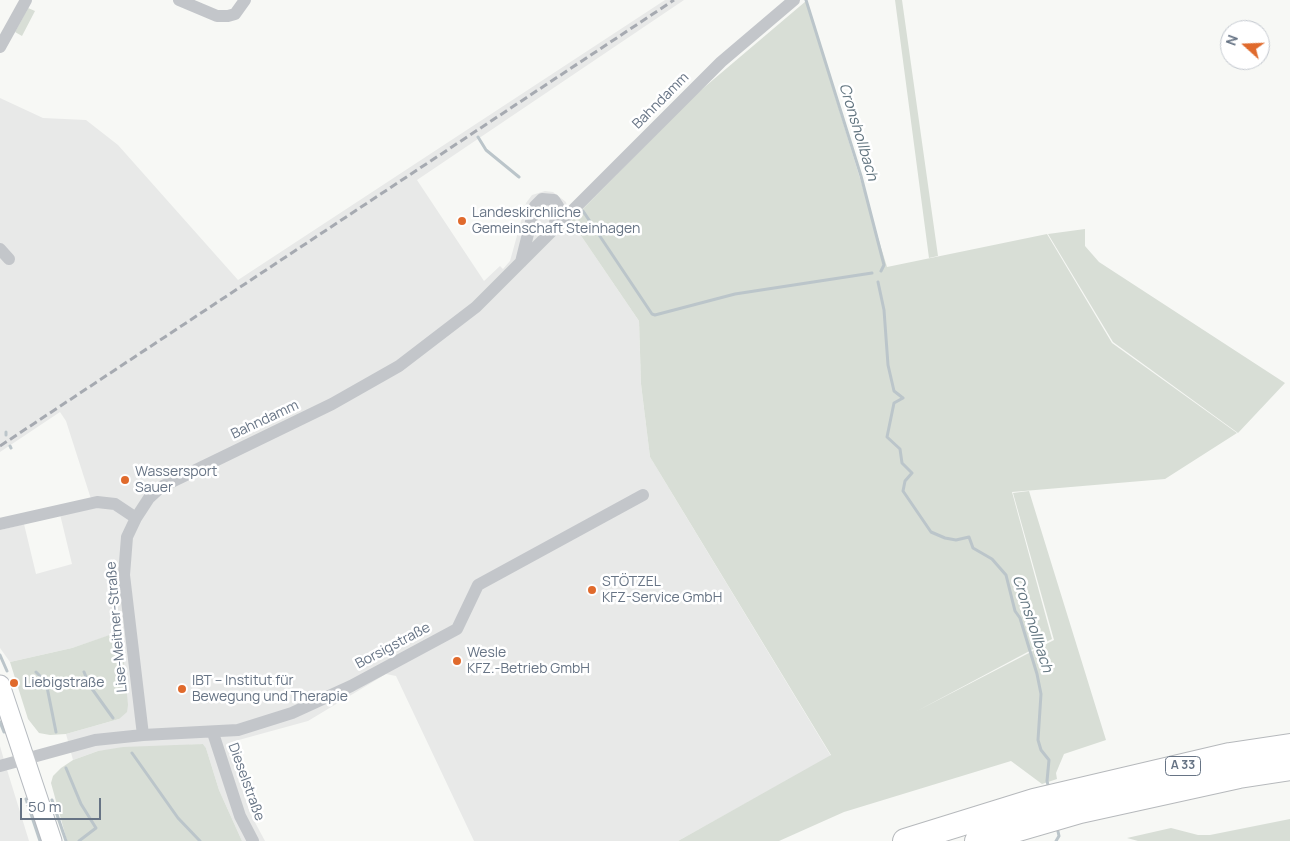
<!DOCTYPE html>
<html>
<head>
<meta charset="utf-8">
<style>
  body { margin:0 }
  #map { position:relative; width:1290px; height:841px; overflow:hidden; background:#f7f8f5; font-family:Manrope,sans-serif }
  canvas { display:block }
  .north { position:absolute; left:1220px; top:20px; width:50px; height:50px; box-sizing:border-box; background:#fff; border:1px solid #c2c7ce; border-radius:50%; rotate:290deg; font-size:14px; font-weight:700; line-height:20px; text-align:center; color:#677485 }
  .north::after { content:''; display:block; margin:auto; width:18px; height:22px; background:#e06a2c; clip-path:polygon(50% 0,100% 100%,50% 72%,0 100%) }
  .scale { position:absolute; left:20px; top:798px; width:81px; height:22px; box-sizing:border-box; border:2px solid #677485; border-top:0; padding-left:6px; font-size:15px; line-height:18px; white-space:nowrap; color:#677485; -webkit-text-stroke:4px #fff; paint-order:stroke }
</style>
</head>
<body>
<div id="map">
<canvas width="1290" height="841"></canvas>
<div class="north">N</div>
<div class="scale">50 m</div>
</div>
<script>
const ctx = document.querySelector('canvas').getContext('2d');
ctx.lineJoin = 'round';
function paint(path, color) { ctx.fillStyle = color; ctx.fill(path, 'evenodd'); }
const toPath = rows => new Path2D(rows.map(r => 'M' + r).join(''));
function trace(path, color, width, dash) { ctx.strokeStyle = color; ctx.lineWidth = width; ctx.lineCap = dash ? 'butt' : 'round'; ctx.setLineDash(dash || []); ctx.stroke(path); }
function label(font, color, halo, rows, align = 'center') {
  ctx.font = font + ' Manrope,sans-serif'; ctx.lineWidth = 5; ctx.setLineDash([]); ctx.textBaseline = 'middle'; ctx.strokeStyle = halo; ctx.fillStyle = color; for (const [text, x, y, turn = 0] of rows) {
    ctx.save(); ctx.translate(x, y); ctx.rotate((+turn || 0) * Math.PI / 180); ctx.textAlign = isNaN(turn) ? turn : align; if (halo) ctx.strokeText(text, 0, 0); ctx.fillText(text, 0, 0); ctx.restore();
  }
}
const built = toPath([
  [665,0,684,0,417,180,484,281,500,266,503,269,510,261,526,203,532,195,545,191,553,192,566,202,571,221,639,321,641,384,650,457,831,756,678,841,474,841,396,676,386,674,308,721,235,741,232,746,233,762,250,813,265,841,242,841,219,790,206,748,203,744,98,751,73,760,66,734,119,719,120,632,72,648,10,662,0,648,0,530,24,524,36,574,72,564,58,506,91,499,66,421,60,412,0,452,0,98,43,118,86,120,118,145,238,280],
  [0,746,4,760,29,841,0,841]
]);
const green = toPath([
  [895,0,902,0,938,256,929,258],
  [806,1,887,267,1047,234,1112,343,1237,433,1165,479,1012,492,1052,639,917,711,1054,640,1013,493,1029,491,1106,740,1064,754,1056,773,1057,779,1042,784,1011,761,844,812,779,841,678,841,831,755,650,457,641,384,639,321,571,221,694,96],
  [28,8,35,11,22,36,15,32],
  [1085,229,1085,246,1099,262,1285,383,1238,433,1113,342,1048,234],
  [121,631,128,705,127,712,119,719,66,734,50,735,39,733,28,719,10,662,72,648],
  [203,744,206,748,219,790,242,841,67,841,51,783,53,776,61,768,73,760,98,751,123,747],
  [1290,819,1290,841,1138,841,1127,838,1171,828,1198,835,1210,835]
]);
const stream = toPath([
  [806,0,861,176,884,265,881,271],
  [478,137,486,150,519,177],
  [583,211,652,314,655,315,735,294,872,273],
  [878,282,884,310,888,365,894,391,903,398,894,403,887,437,900,449,902,463,912,473,905,481,903,491,931,532,945,538,956,540,969,537,973,548,992,559,1006,575,1015,611,1020,618,1037,674,1041,694,1038,740,1041,750,1049,760,1047,781,1049,789],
  [6,432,6,435],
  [10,446,11,448],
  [0,655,7,671],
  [36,672,46,682,56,732],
  [84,672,90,686,113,718],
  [0,722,4,732],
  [132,753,178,818,200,841],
  [66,768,81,804,96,828,79,841],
  [26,799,40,841],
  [52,800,66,841],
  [1056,841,1059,836,1057,827]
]);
const minor = toPath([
  [179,0,217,16,228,16,235,14,245,0],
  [0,47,26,0],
  [0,249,9,259],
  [521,262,535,206,542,199,554,200,558,206,554,229],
  [0,524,97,502,115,504,136,518],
  [213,733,240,816,253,841],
  [143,735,124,575,127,537,136,518,149,498,161,487,332,404,399,366,476,307,721,62,794,0],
  [0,766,95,740,143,735,238,730,292,713,351,686,457,629,478,585,643,495]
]);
const secondary = toPath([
  [0,685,52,841]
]);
const motorway = toPath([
  [905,841,1034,801,1230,755,1290,746],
  [977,841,1080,811,1239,776,1290,768]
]);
const rail = toPath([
  [0,446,674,0]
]);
const markers = [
  [462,221,5,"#e06a2c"],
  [125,480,5,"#e06a2c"],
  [592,590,5,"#e06a2c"],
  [457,661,5,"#e06a2c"],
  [14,683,5,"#e06a2c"],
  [182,689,5,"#e06a2c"]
];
const shields = [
  [1183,766,35]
];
const shieldNames = [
  ["A 33",1183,766]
];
const streetNames = [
  ["Bahndamm",661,101,-45],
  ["Bahndamm",265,420,-25],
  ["Lise-Meitner-Straße",117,627,-95],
  ["Borsigstraße",393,646,-28],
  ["Dieselstraße",246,782,70]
];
const poiNames = [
  ["Landeskirchliche",472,213],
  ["Gemeinschaft Steinhagen",472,229],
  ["Wassersport",135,472],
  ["Sauer",135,488],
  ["STÖTZEL",602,582],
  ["KFZ-Service GmbH",602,598],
  ["Wesle",467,653],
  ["KFZ.-Betrieb GmbH",467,669],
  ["IBT – Institut für",192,681],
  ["Bewegung und Therapie",192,697],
  ["Liebigstraße",24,683]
];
const waterNames = [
  ["Cronshollbach",858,132,73],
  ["Cronshollbach",1032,624,72]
];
paint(built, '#e8e9e8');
paint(green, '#d8ded6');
trace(stream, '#bbc5ca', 3);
trace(secondary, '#b5b9bf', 21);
trace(motorway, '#b6b9bc', 26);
trace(minor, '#c3c6ca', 12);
trace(secondary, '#fff', 19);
trace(motorway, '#fff', 24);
trace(rail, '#a6aab1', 3, [8, 4]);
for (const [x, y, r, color] of markers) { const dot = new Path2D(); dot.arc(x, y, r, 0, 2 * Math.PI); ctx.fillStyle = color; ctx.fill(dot); trace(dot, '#fff', 2); }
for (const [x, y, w] of shields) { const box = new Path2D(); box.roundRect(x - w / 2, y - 9.5, w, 19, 4); ctx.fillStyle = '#fff'; ctx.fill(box); trace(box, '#677485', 1); }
label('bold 12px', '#677485', null, shieldNames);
label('14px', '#677485', '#fff', streetNames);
label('14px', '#677485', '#fff', poiNames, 'left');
label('italic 15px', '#637681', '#fff', waterNames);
</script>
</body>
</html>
